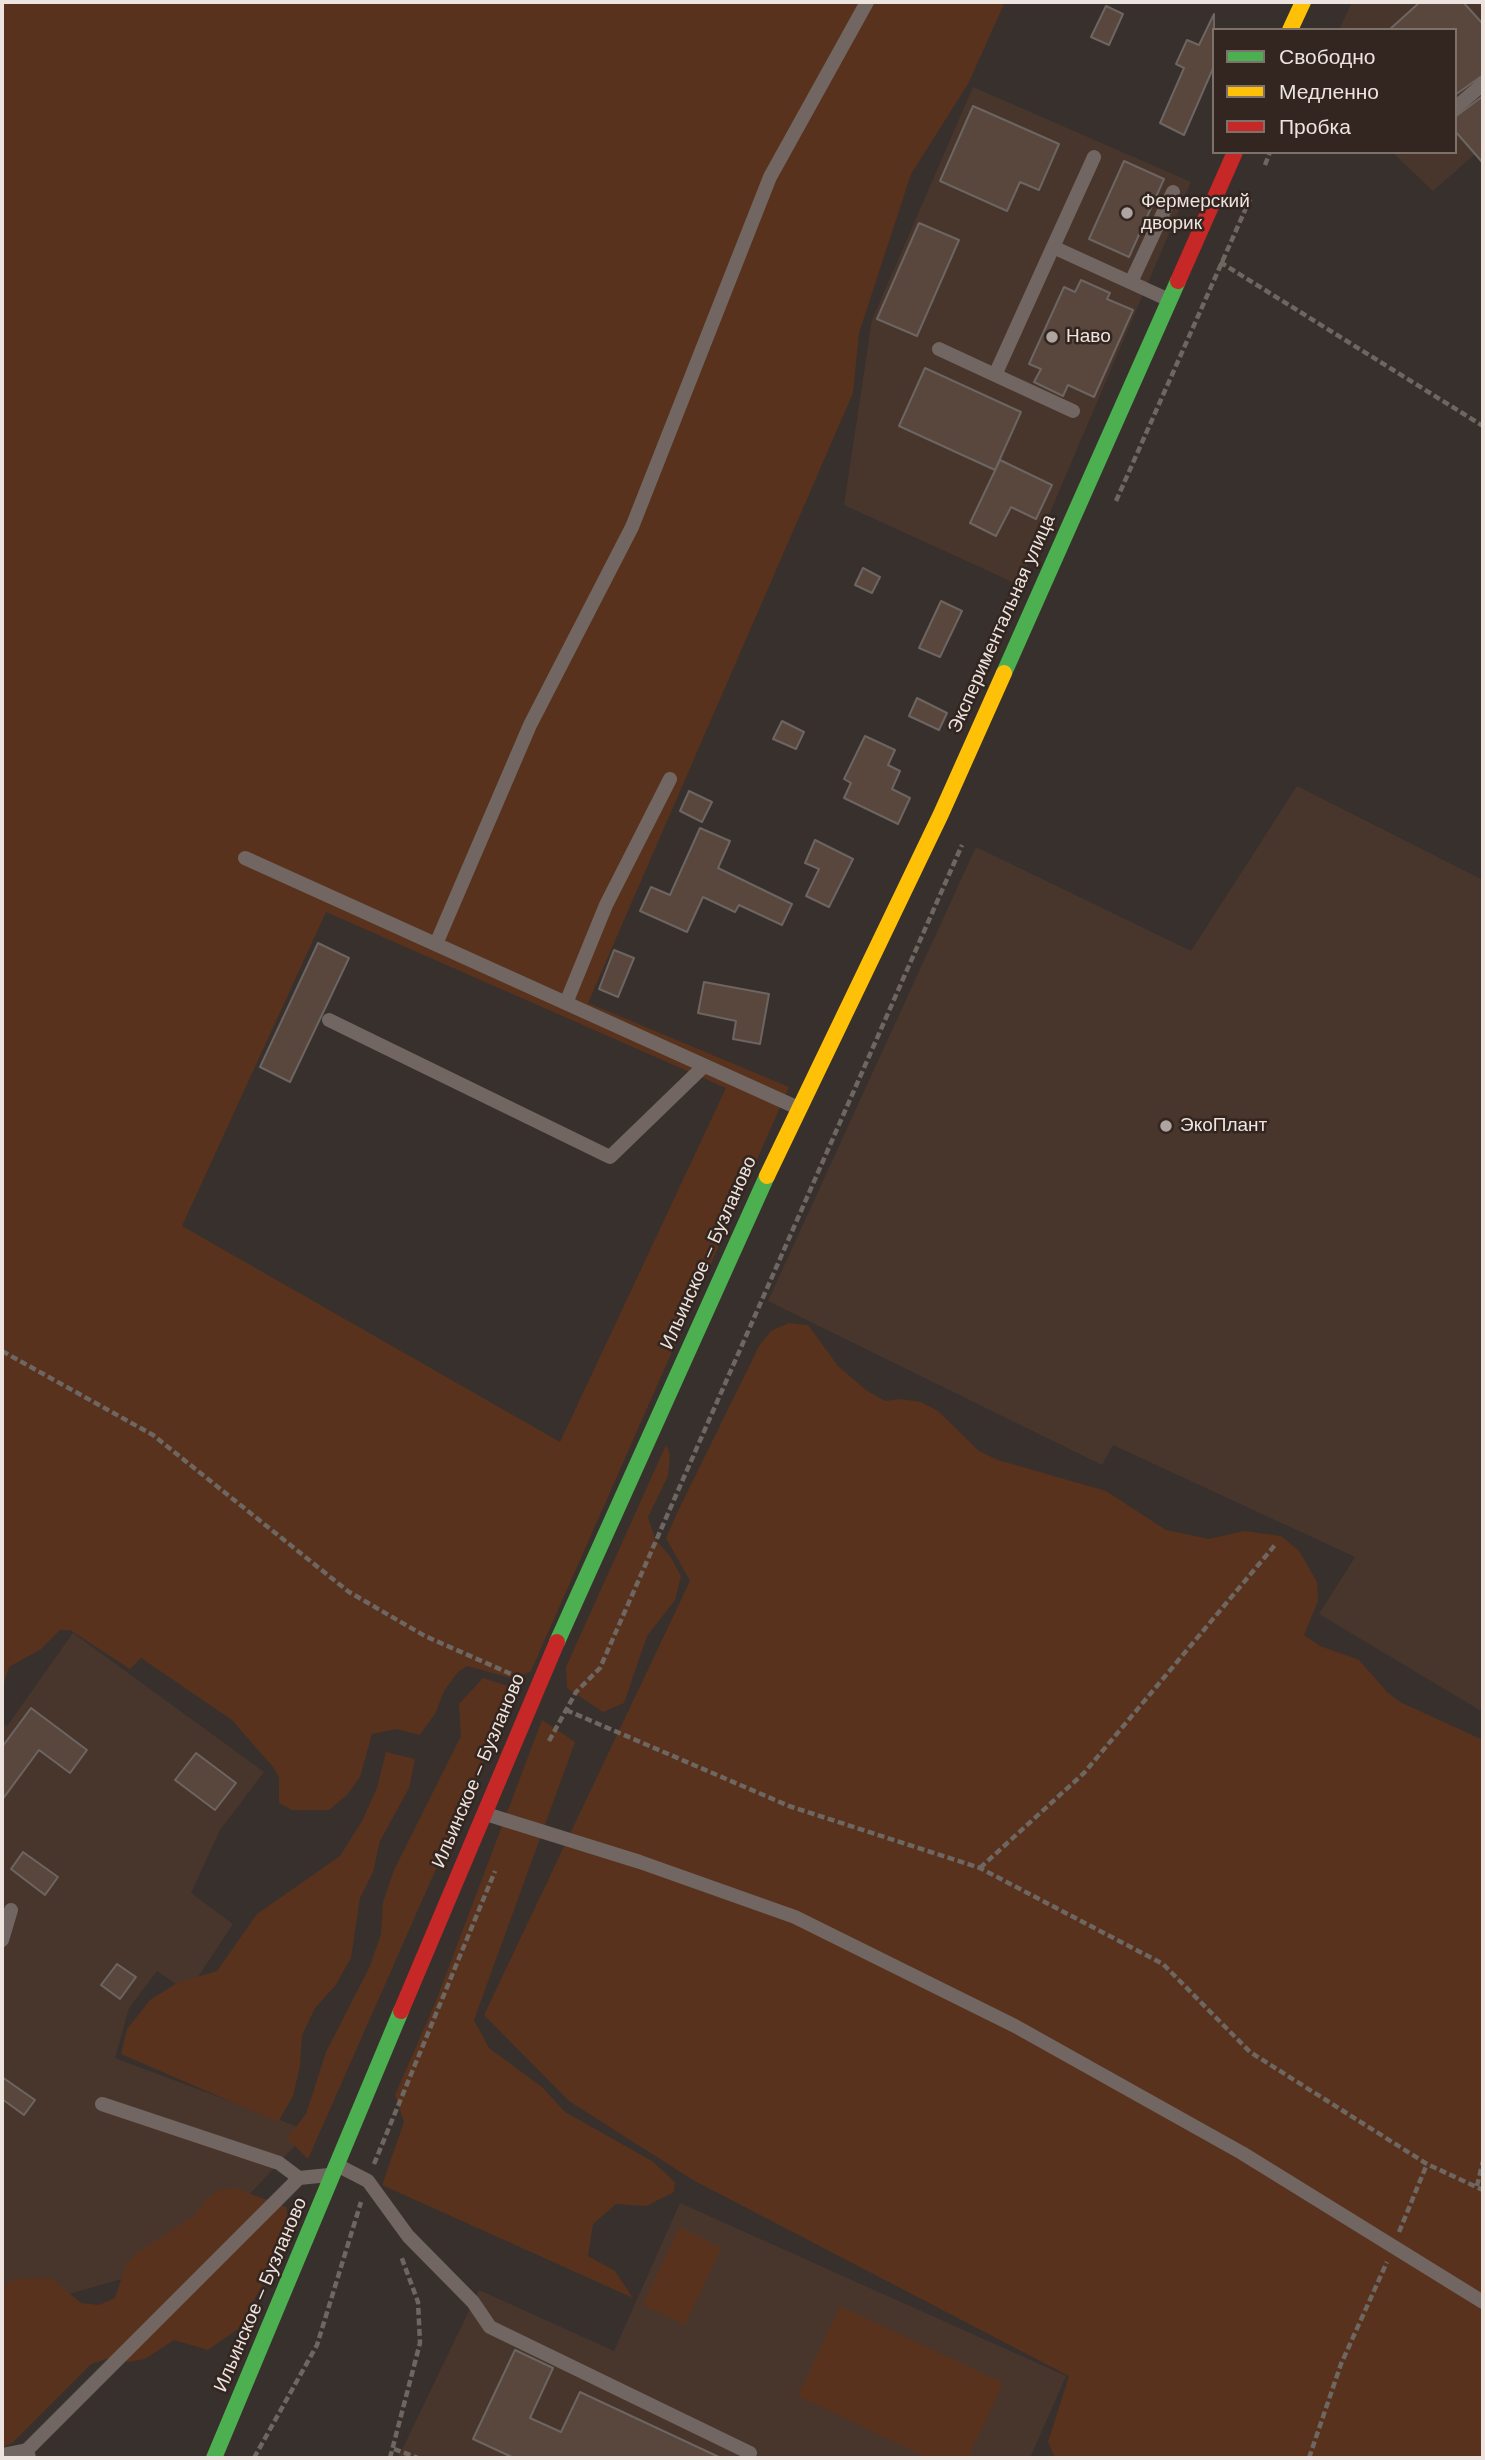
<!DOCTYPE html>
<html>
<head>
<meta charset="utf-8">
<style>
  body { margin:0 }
  #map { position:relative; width:1485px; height:2460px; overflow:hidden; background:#38302d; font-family:Arial,sans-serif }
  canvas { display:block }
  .frame { position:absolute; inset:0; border:4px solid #ede4e0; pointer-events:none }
  .legend { position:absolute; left:1212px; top:28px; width:245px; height:126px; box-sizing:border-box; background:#33251f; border:2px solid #7d716c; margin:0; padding:9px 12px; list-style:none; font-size:21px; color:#ede4e0 }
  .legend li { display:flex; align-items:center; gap:14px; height:35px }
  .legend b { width:35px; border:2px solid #7d716c }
</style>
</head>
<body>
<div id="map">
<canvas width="1485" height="2460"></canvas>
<div class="frame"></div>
<ul class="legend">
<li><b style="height:9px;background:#4caf50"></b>Свободно</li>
<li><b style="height:9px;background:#ffc107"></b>Медленно</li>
<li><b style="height:9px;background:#c62828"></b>Пробка</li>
</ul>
</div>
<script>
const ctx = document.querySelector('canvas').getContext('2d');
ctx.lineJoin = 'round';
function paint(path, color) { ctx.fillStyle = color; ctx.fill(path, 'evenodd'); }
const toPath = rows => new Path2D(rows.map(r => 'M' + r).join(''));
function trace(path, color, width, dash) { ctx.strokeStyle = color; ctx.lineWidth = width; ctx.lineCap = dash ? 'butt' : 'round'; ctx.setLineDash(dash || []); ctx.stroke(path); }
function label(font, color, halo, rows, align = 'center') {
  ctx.font = font + ' Arial,sans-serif'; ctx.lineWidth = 5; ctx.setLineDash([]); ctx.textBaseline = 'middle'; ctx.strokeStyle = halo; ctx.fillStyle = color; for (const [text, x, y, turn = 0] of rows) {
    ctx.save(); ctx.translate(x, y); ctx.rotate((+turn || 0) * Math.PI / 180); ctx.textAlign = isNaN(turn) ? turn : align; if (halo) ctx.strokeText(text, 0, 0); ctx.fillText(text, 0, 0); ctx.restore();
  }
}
const built = toPath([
  [1352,2,1483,2,1483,147,1433,191,1392,152,1455,152,1455,30,1339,30],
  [973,87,1191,182,1019,585,844,505,872,320],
  [1297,786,1483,880,1483,1712,1319,1614,1355,1557,1113,1445,1102,1465,768,1301,976,847,1191,951],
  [73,1633,264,1772,220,1830,191,1893,233,1924,188,1992,157,1971,129,2008,115,2058,309,2131,229,2216,146,2272,2,2313,2,1723,7,1726],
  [680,2203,1066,2376,1030,2458,398,2458,479,2290,614,2351]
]);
const green = toPath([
  [2,2,1005,2,968,84,911,174,859,333,853,393,588,1003,789,1087,531,1671,515,1679,467,1666,458,1672,444,1691,436,1712,420,1735,397,1729,372,1734,360,1777,347,1795,329,1810,292,1810,279,1803,279,1777,273,1767,232,1720,141,1658,130,1669,70,1630,60,1630,41,1649,9,1667,2,1690],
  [326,912,726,1088,560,1442,182,1226],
  [789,1323,808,1325,838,1366,866,1390,885,1401,901,1399,921,1402,938,1411,979,1451,998,1460,1106,1491,1166,1530,1209,1539,1244,1531,1281,1536,1299,1551,1317,1582,1318,1601,1304,1635,1320,1646,1359,1660,1387,1692,1400,1702,1483,1740,1483,2458,1055,2458,1048,2442,1069,2376,693,2180,569,2101,484,2015,690,1581,666,1538,677,1513,759,1346,771,1331],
  [666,1445,670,1454,668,1476,648,1517,655,1539,670,1556,681,1576,675,1600,647,1636,624,1703,603,1712,567,1688,566,1667],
  [483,1678,508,1686,511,1699,308,2159,287,2138,306,2114,326,2052,370,1966,381,1934,383,1902,394,1870,461,1736,459,1704],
  [542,1720,575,1742,474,2020,489,2048,542,2087,565,2112,652,2161,675,2182,674,2192,646,2206,616,2204,593,2224,588,2256,615,2271,633,2298,382,2185,404,2122,395,2095,436,2001],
  [386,1752,415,1759,409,1788,380,1841,373,1872,360,1898,351,1958,335,1986,315,2008,302,2035,300,2066,293,2096,278,2122,121,2054,127,2029,150,2000,177,1983,217,1971,257,1914,340,1856,362,1821,377,1788],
  [235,2188,286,2207,290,2226,285,2244,238,2329,208,2350,174,2340,145,2359,128,2362,109,2358,91,2364,12,2443,2,2448,2,2287,14,2279,51,2278,81,2303,99,2305,115,2298,126,2265,138,2252,195,2215,205,2201,217,2191],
  [679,2227,721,2248,685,2325,643,2305],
  [840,2306,1003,2383,968,2458,928,2458,798,2396]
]);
const building = toPath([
  [1420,2,1463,2,1483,24,1483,75,1455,95,1455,30,1389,30,1420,2],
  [1106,6,1123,14,1109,45,1091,37,1106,6],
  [1214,14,1214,66,1184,135,1160,123,1184,68,1176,64,1187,40,1199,45,1214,14],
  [1483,96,1483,163,1455,131,1455,117,1483,96],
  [973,106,1059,144,1039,190,1020,182,1007,211,940,181,973,106],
  [1124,161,1164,179,1129,257,1089,239,1124,161],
  [919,223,959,240,917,336,877,319,919,223],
  [1081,280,1110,293,1107,299,1133,310,1094,397,1068,385,1063,396,1034,382,1041,369,1029,364,1064,287,1075,292,1081,280],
  [925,368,1021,412,995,470,899,426,925,368],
  [1000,460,1052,485,1036,519,1011,507,996,536,970,523,1000,460],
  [863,568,880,577,872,593,855,585,863,568],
  [941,601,962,611,940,657,919,648,941,601],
  [917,698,947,713,939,730,909,716,917,698],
  [782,721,804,732,796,749,773,739,782,721],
  [865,736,895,750,888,765,900,771,892,789,910,798,898,824,844,798,851,783,844,779,865,736],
  [689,791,712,802,702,822,680,811,689,791],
  [700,828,730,841,718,868,792,904,782,925,739,905,735,912,703,897,687,932,640,911,651,887,670,895,700,828],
  [815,840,853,859,829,907,806,896,819,869,805,863,815,840],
  [318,943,349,958,290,1082,260,1067,318,943],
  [614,950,634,958,618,997,599,989,614,950],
  [704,982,769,994,760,1044,733,1039,736,1021,698,1013,704,982],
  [31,1708,87,1750,70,1773,39,1750,2,1800,2,1747,31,1708],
  [196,1753,236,1783,215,1810,175,1780,196,1753],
  [23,1852,58,1877,45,1895,11,1869,23,1852],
  [117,1964,136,1977,120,1999,101,1985,117,1964],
  [2,2077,35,2100,24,2115,2,2099,2,2077],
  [515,2350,553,2368,530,2418,561,2432,580,2392,721,2458,514,2458,473,2439,515,2350]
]);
const path = toPath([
  [1265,165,1270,152],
  [1220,262,1483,426],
  [1116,501,1250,199],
  [2,1351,153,1435,349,1592,425,1636,511,1674],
  [566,1710,789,1806,980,1868,1163,1964,1250,2052,1427,2164,1483,2190],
  [549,1741,576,1692,600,1668,962,845],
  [980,1868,1084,1773,1275,1545],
  [374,2164,495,1871],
  [1477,2186,1483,2161],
  [1399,2232,1427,2164],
  [394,2449,418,2458],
  [254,2458,317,2345,361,2202],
  [390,2458,420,2343,418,2302,401,2256],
  [1309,2458,1341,2364,1387,2262]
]);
const lane = toPath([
  [1455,108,1483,84],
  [1053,247,1094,157],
  [1131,282,1173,192],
  [939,349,995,375],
  [1073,411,995,375,1053,247,1167,299],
  [245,858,796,1107],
  [436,944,530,725,632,527,770,177,867,2],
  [566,1003,606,905,670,779],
  [329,1020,610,1157,704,1066],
  [486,1814,640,1862,795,1917,1015,2026,1242,2153,1483,2302],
  [2,1940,11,1910],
  [102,2104,279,2163,299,2178],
  [337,2165,368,2181,408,2236,473,2302,490,2327,750,2453,748,2458],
  [2,2455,27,2450],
  [29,2458,27,2450,299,2178,329,2175]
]);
const fast = toPath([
  [1004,673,1178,281],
  [557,1642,767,1176],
  [214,2458,401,2011]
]);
const slow = toPath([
  [1290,30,1303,2],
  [767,1176,941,814,1004,673]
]);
const jam = toPath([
  [1178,281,1235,152],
  [401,2011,557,1642]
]);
const markers = [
  [1127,213,7,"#aea5a1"],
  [1052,337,7,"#aea5a1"],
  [1166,1126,7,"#aea5a1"]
];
const poiNames = [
  ["Фермерский",1141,202],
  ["дворик",1141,224],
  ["Наво",1066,337],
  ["ЭкоПлант",1180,1126]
];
const streetNames = [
  ["Экспериментальная улица",1002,624,-66],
  ["Ильинское – Бузланово",709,1253,-66],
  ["Ильинское – Бузланово",479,1771,-67],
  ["Ильинское – Бузланово",261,2295,-67]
];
paint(built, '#48362d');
paint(green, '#58321c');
paint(building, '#59473e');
trace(building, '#6c6562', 2);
trace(path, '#6e6661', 4.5, [7, 3.5]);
trace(lane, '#716661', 14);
trace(fast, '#4caf50', 16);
trace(slow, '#ffc107', 16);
trace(jam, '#c62828', 16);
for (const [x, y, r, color] of markers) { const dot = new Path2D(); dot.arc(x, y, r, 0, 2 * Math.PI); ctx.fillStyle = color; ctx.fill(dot); trace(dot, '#33251f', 2.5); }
label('19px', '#ede4e0', '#33251f', poiNames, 'left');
label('19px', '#ede4e0', '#33251f', streetNames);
</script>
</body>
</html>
